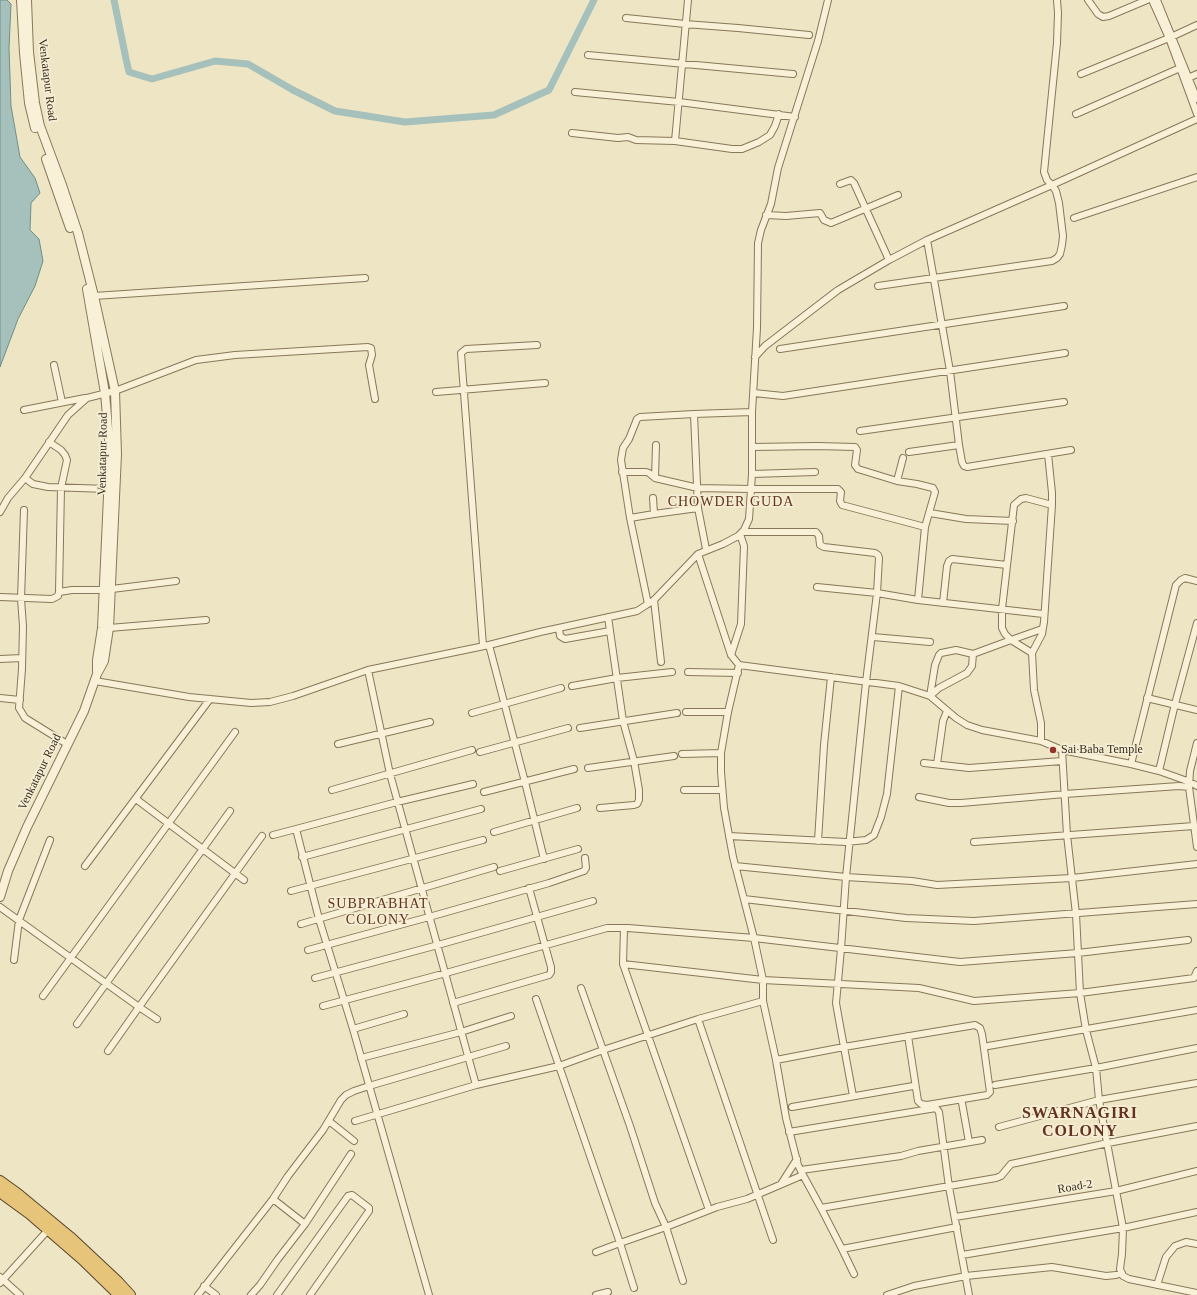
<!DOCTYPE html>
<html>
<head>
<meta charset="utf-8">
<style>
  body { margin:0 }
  canvas { display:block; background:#ede5c4 }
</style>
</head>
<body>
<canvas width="1197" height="1295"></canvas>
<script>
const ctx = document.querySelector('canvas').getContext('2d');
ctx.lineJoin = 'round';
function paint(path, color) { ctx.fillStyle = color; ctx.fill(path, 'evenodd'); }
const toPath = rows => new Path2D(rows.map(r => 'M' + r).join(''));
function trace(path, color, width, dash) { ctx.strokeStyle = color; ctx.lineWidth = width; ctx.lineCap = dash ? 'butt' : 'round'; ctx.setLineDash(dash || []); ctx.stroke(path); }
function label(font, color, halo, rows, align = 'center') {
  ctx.font = font + ' Georgia,serif'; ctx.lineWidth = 3.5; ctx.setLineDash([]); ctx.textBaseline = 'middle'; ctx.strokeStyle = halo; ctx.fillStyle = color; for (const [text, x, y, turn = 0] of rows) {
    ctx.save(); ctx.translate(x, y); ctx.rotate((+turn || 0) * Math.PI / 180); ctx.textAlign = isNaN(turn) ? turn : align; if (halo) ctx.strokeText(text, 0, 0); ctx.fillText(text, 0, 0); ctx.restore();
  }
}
const water = toPath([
  [0,0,7,0,11,4,9,48,11,106,20,157,35,178,40,193,31,203,30,230,39,239,43,261,35,286,18,319,0,367,0,0]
]);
const canal = toPath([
  [114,0,126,59,129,72,152,79,215,61,248,64,293,90,335,111,405,122,494,115,549,90,594,0]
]);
const minor = toPath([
  [1088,0,1098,14,1103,17,1109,16,1147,0],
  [1152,0,1169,38,1197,114],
  [1157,0,1197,99],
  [626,18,685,24,738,28,809,35],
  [588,55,793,74],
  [1081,74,1169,38,1197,25],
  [1186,79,1197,74],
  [575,92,679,102,795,117],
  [1076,114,1180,68],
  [572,133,618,138,628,137,636,140,675,141,732,149,742,149,759,142,770,135,775,126,779,114],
  [675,141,688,0],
  [840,184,851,180,854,183,889,260],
  [766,215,786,216,820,213,824,220,831,223,898,195],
  [1074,218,1197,177],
  [927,240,950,371,959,445,962,462,964,466,967,467,1071,450],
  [878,286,1052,261,1057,258,1060,254,1062,245,1063,236,1059,203,1056,191,1052,185,1047,180,1044,172,1057,43,1058,13,1057,0],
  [94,296,365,278],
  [780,349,1064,306],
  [755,357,765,346,838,290,889,260,927,240,1052,185,1197,119],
  [54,365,62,402],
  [436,392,545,383],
  [754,393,783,396,1065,353],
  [24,410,85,398],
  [694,414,752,412],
  [860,431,1064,402],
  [49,442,61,450,65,455,67,460,61,488,59,592],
  [752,447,817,446,855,447,857,450,855,465,858,469,897,481,917,484,933,488,935,492,925,527,918,600],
  [909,452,959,445],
  [1048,454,1052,493,1052,505],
  [622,472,646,472,649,473,655,478,698,488,751,489,838,489,841,492,840,501,842,505,925,527],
  [752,474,815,472],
  [25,478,33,484,48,487,108,489],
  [655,478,656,445],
  [897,481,903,458],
  [24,510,21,599,23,626,22,669,19,708,25,718,67,744],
  [0,512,8,498,25,478,68,415,87,398,115,391,196,360,235,355,368,347,371,348,372,355,369,365,375,399],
  [930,513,966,519,1013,521],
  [654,514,698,508],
  [630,518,654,514,653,498],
  [742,532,816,532,819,536,820,545,824,547,875,553,878,555,879,558,877,593,866,682,846,877,841,949,836,1003,839,1020,844,1047,975,1025,980,1028,982,1034,990,1092,987,1095,927,1105,921,1104,918,1101,908,1036],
  [698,554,731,655,739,665,899,686,930,696,956,718,967,725,982,730,1041,741,1062,750,1131,764,1159,771,1190,782,1197,786],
  [817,587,877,593,918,600,1043,614],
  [0,597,52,599,58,596,59,592,72,590,104,590,176,581],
  [654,600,661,662],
  [943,603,947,566,949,561,952,559,1007,565],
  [648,604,630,518,621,460,623,448,629,439,637,419,640,417,694,414,698,508,706,549],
  [109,628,206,620],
  [559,628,560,636,565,639,610,631],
  [873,637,930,642],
  [489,645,525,782,544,859],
  [483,646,461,353,466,349,537,345],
  [956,650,973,654,972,666,967,673,939,688,930,696,935,665,939,655,941,653,956,650],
  [973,654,1011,640,1032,653],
  [731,655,741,624,744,546,740,534],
  [0,659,22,658],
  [739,665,728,712,721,753,721,772,724,808,733,857,754,938,763,980,763,1001,776,1060,786,1118,798,1165,803,1175],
  [368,670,390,774,476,1085],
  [688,672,738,673],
  [95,681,189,697,251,703,270,702,293,696,368,670,489,645,540,632,637,611,654,600,698,554,723,544,738,536,744,530,749,519,752,474,752,412,757,328,758,243,761,230,771,204,778,168,818,41,828,0],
  [572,686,617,678,672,672],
  [0,698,20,700],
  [1147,698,1197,710],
  [686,712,728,712],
  [472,713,561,688],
  [580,728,677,713],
  [1041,741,1041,723,1034,690,1032,653,1042,634,1044,622,1052,505,1026,498,1021,499,1014,505,1002,609,1002,628,1005,634,1011,640,1042,629],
  [1197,743,1190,771,1189,787,1197,847],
  [338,744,430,722],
  [1062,750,1067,835,1076,914,1080,993,1086,1030,1096,1068,1099,1100,1123,1228,1122,1254,1120,1269,1123,1276,1129,1279,1197,1293],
  [480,752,568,728],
  [682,754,721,753],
  [924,763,969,768,1062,761],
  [937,764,943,721,947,711],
  [1131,764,1176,585,1181,580,1185,578,1197,581],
  [588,768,674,756],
  [1159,771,1175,704,1197,623],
  [332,790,472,750],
  [684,790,722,790],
  [484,792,574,769],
  [919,797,949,803,961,803,1065,794,1179,786,1189,787],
  [136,799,244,880],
  [600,808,634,805,637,804,639,800,639,790,634,761,623,721,608,617],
  [494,832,577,808],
  [273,835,296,829],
  [729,836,846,842,866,840,874,835,881,817,887,794,899,686],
  [818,841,824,745,831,677],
  [974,842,1194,826],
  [302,857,481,809],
  [85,866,210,699],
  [735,866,846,877,912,881,937,885,1072,878,1197,864],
  [500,871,578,849],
  [291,891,483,840],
  [744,899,906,918,974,921,1197,904],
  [0,907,139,1007,262,836],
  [301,924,494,867],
  [624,928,623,964,709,1210],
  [308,950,429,917,549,883,584,871,586,868,585,858],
  [14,960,19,920,50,840],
  [623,964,763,980,919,988,974,1001,1080,993,1194,978,1197,971],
  [315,978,438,945,593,901],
  [581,988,603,1050,698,1019,763,1001],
  [43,996,235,732],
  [536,999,620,1243,666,1227,683,1281],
  [453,1003,549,975,551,972,551,967,529,888],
  [323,1006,446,973,607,928,628,928,754,938,960,962,1078,953,1188,940],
  [698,1019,773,1240],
  [77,1024,230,811],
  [353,1029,404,1014],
  [988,1046,1197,1010],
  [108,1051,139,1007,157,1019],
  [361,1058,461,1032,511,1016],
  [776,1060,844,1047,853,1096],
  [995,1085,1096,1068,1197,1048],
  [962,1103,969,1142],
  [792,1107,913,1086],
  [329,1121,354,1141],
  [355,1121,476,1085,559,1066,603,1050,630,1126,655,1203,666,1227,717,1207,747,1199,803,1175,821,1208,996,1178,1001,1176,1011,1164,1016,1163,1108,1143,1197,1126],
  [999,1127,1099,1100,1197,1083],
  [789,1132,936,1108,939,1112,949,1187,969,1295],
  [801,1170,901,1156,918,1151,982,1140],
  [781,1184,797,1159],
  [273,1199,305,1224],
  [821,1208,842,1249,957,1227],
  [955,1217,1116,1191,1197,1171],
  [842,1249,854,1274],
  [596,1252,620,1243,634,1288],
  [962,1255,1123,1228,1197,1212],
  [0,1277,20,1295],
  [0,1283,48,1230],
  [1157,1285,1166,1257,1175,1246,1186,1242,1197,1244],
  [204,1286,216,1295],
  [198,1295,273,1199,288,1176,323,1130,341,1100,346,1095,354,1091,369,1086,506,1046],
  [251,1295,260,1285,278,1259,305,1224,351,1154],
  [277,1295,348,1196,352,1195,369,1208,369,1211,310,1295],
  [429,1295,353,1029,319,919,296,829,397,802,473,784],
  [596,1295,608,1292],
  [887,1295,914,1286,966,1276,1052,1267,1106,1276,1116,1275,1122,1273]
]);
const tertiary = toPath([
  [21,0,24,53,29,103,35,128],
  [46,159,70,228],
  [87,289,105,393,110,452,102,628,97,660,97,671],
  [0,897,8,871,27,827,84,711,97,674,104,661,109,628,117,454,115,391,94,296,78,233,62,185,40,126,35,103,29,52,27,0]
]);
const trunk = toPath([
  [0,1181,18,1194,70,1237,118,1282,130,1295],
  [0,1192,30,1214,82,1259,119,1295]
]);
const markers = [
  [1053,750,4,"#95342c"]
];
const streetNames = [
  ["Venkatapur Road",47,80,83],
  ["Venkatapur Road",103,454,-89],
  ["Venkatapur Road",40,772,-64],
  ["Road-2",1075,1187,-9]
];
const poiNames = [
  ["Sai Baba Temple",1061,750]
];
const quarterNames = [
  ["CHOWDER GUDA",731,502],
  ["SUBPRABHAT",378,904],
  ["COLONY",378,920]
];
const districtNames = [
  ["SWARNAGIRI",1080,1114],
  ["COLONY",1080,1132]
];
paint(water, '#a6c1bb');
trace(water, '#6d8f89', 1);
trace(canal, '#a6c1bb', 7);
trace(minor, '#88775b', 8);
trace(tertiary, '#88775b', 10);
trace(trunk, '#56442f', 12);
trace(minor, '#f8f1d7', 6);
trace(tertiary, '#f8f1d7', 8);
trace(trunk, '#e6c47a', 10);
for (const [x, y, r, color] of markers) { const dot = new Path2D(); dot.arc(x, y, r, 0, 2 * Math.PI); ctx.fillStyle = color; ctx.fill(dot); trace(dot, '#f5eed4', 1.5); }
label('12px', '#382d1f', '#f5eed4', streetNames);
label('12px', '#382d1f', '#f5eed4', poiNames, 'left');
ctx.letterSpacing = '1px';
label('14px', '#64331f', '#f5eed4', quarterNames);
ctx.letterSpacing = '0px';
ctx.letterSpacing = '1px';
label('bold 16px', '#64331f', '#f5eed4', districtNames);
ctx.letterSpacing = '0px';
</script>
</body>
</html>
